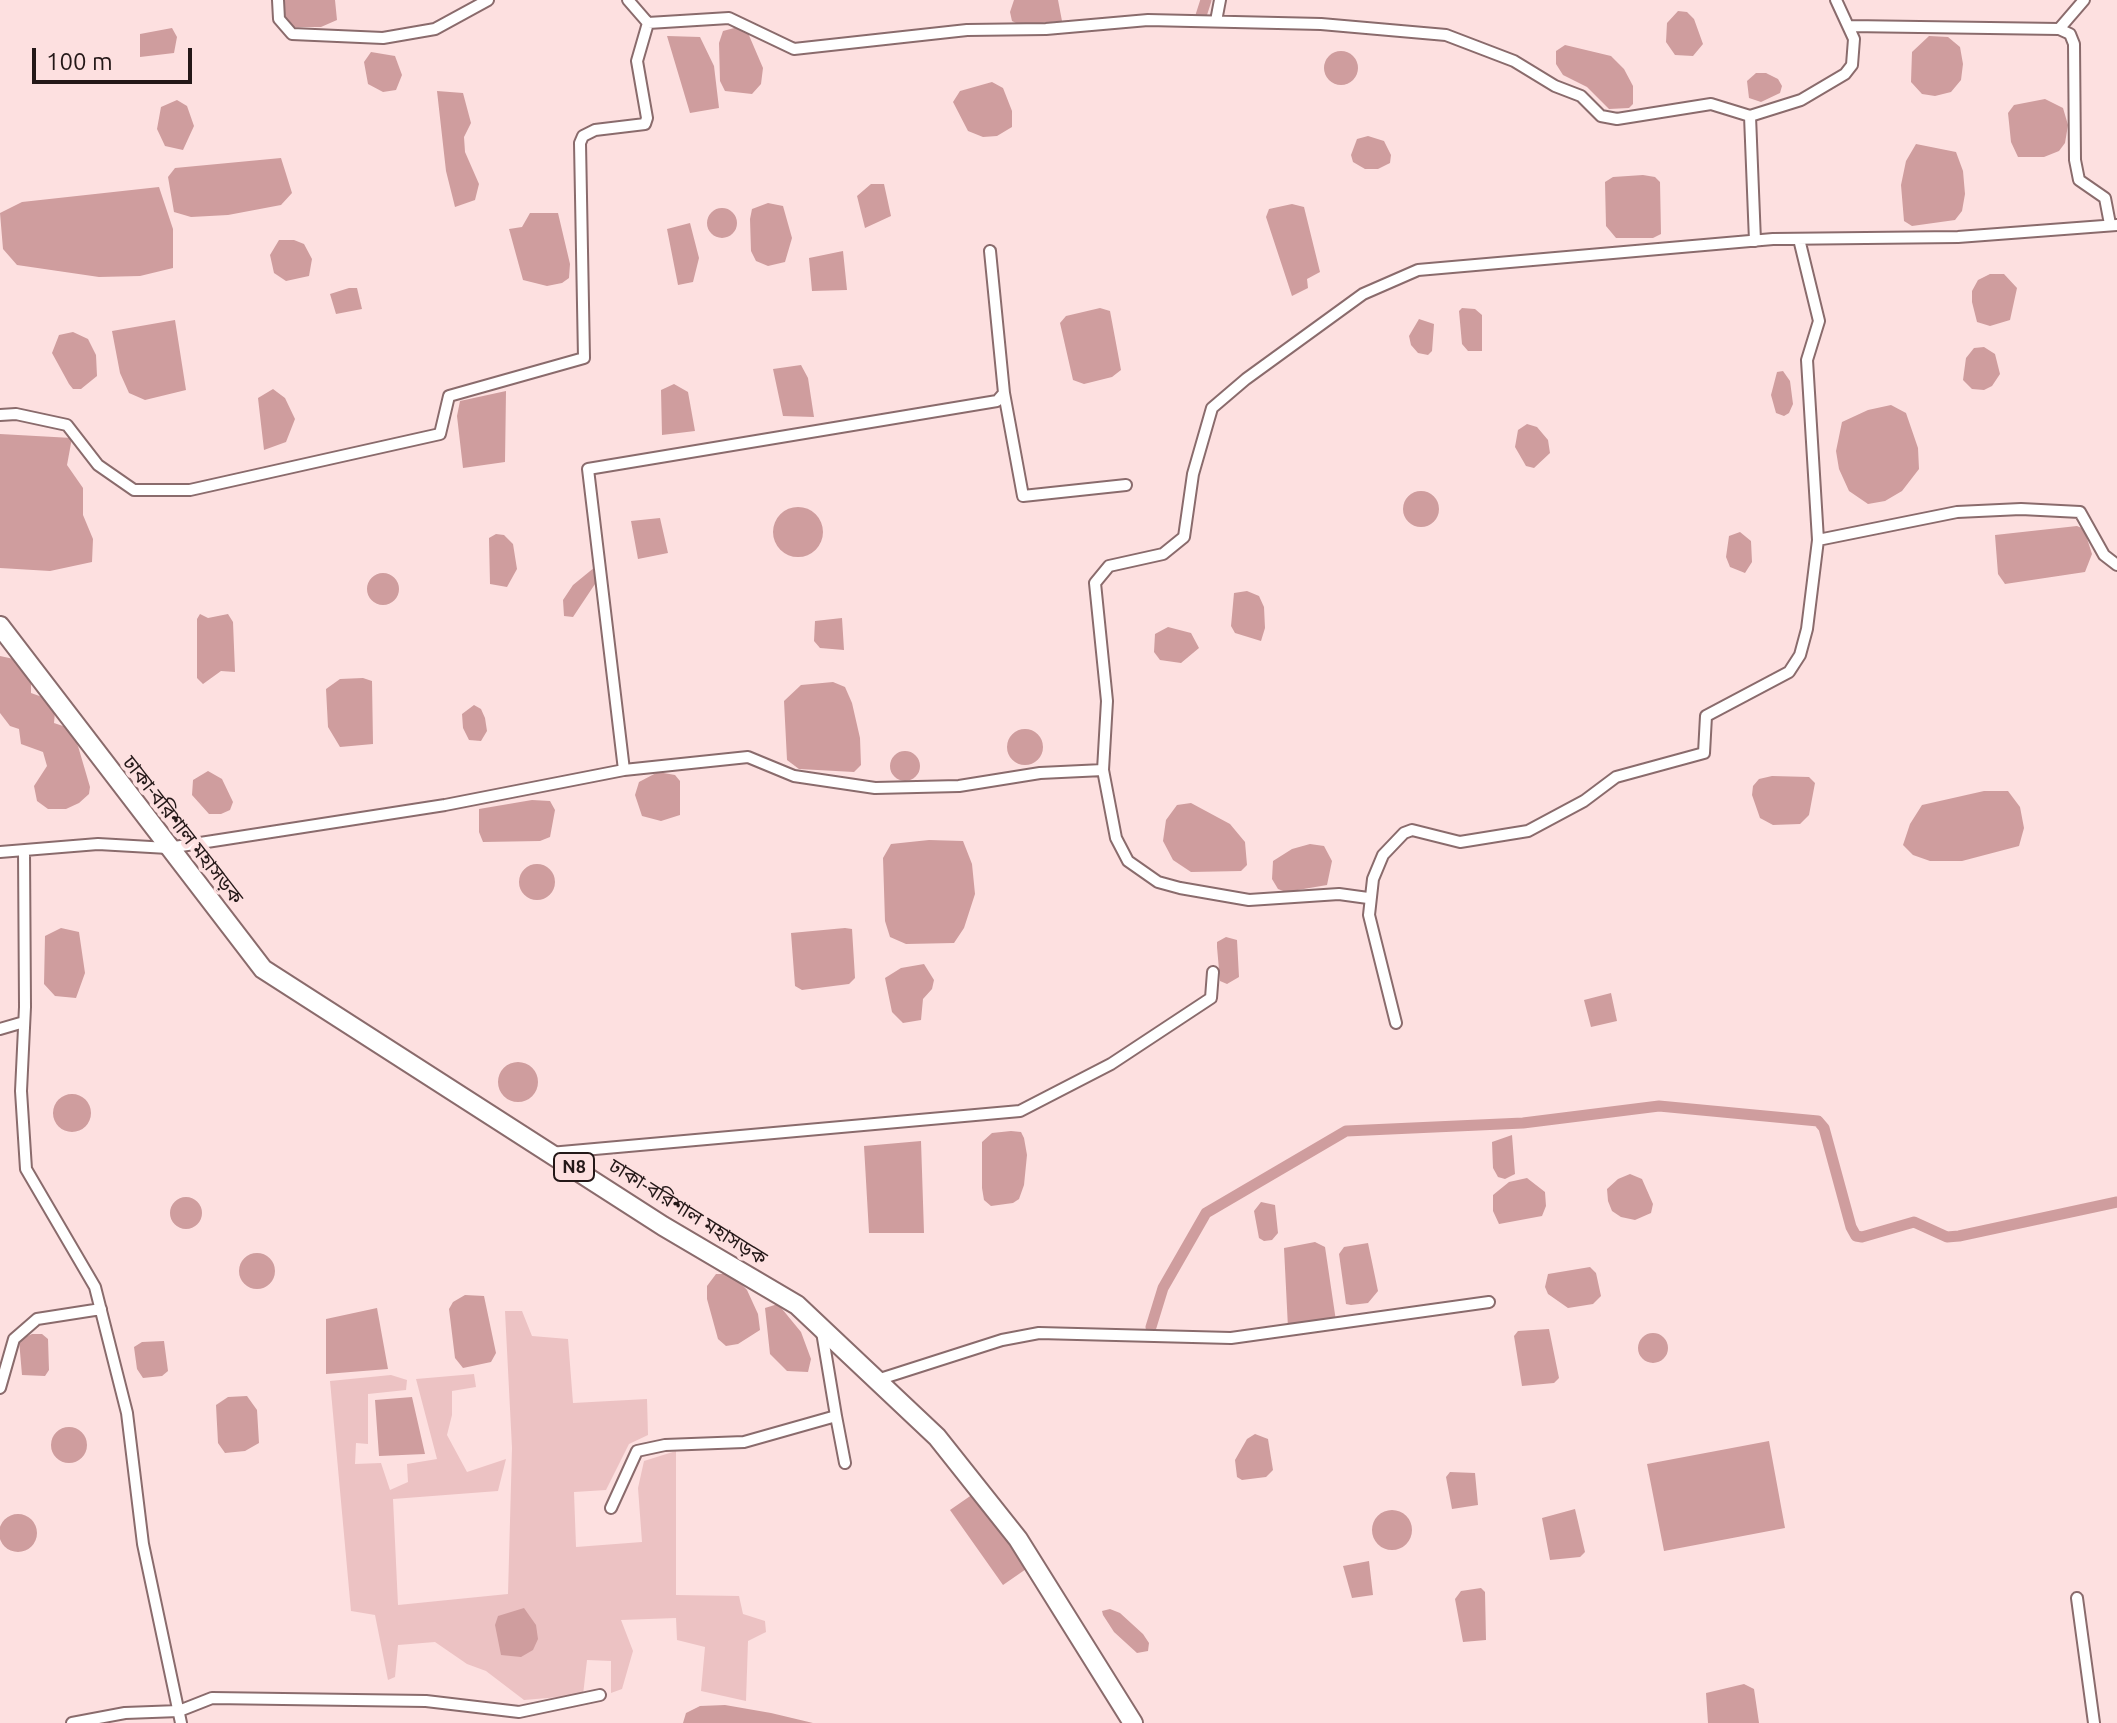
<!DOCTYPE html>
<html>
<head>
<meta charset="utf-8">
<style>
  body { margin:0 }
  #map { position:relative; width:2117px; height:1723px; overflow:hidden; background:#fde0e0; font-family:Ubuntu,sans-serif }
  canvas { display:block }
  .scale { position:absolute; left:32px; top:48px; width:160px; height:36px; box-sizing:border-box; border:4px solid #241818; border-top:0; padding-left:10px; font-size:24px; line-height:28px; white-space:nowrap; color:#241818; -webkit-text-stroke:6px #fde0e0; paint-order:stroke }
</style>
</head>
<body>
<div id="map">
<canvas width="2117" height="1723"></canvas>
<div class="scale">100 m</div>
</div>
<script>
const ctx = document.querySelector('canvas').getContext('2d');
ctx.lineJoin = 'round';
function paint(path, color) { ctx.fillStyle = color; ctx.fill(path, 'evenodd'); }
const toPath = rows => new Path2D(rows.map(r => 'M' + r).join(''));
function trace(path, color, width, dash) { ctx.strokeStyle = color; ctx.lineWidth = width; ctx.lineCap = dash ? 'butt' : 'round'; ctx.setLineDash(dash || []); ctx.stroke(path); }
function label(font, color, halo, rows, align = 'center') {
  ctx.font = font + ' Ubuntu,"Noto Sans Bengali",sans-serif'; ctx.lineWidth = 8; ctx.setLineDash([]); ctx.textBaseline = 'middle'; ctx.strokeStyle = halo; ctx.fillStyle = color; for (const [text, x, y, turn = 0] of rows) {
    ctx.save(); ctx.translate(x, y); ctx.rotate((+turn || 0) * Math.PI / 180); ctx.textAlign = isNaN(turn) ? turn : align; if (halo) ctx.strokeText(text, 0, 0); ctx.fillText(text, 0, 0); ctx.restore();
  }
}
const green = toPath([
  [505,1311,522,1311,532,1336,568,1339,573,1403,647,1399,648,1435,629,1444,606,1490,574,1492,576,1547,642,1542,638,1488,644,1461,676,1451,676,1595,739,1596,743,1614,765,1621,766,1632,748,1641,746,1701,701,1691,705,1647,677,1640,676,1618,621,1620,633,1651,622,1689,611,1693,611,1661,587,1660,583,1695,524,1700,486,1671,467,1664,435,1642,398,1645,395,1677,388,1680,375,1615,351,1611,330,1381,391,1375,407,1380,406,1390,368,1394,368,1444,356,1443,355,1464,381,1463,390,1490,408,1482,407,1464,437,1459,416,1379,474,1374,476,1387,452,1391,452,1415,447,1435,467,1472,506,1459,498,1491,393,1499,398,1605,508,1594,512,1448]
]);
const water = toPath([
  [284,0,335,0,337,20,321,27,294,27,285,20],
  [1014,0,1058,0,1062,21,1020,25,1012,21,1010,12],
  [1678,11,1687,12,1694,19,1703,44,1693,56,1675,55,1666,42,1667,23],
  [738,27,748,33,763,68,761,84,752,94,725,91,720,81,719,43,723,31],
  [172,28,177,37,174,53,140,57,140,34],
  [667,36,700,37,714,66,719,108,690,113],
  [1929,36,1948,37,1960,47,1963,64,1961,80,1951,92,1935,96,1922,94,1911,82,1912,52],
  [1565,45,1611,56,1624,69,1633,86,1633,104,1629,108,1609,109,1587,87,1563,75,1556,64,1556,51],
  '1324 68a17 17 0 1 1 34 0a17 17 0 1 1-34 0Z',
  [371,52,395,56,402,75,396,90,383,92,368,84,364,62],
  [1756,73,1766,73,1778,79,1782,86,1780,93,1761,102,1749,98,1747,81],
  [992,82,1003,88,1012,111,1012,127,997,136,983,137,968,131,953,102,960,91],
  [437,91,463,93,471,123,464,137,465,152,479,184,475,200,455,207,446,171],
  [2045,99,2063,108,2068,125,2065,143,2059,151,2044,157,2018,157,2011,142,2008,113,2014,105],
  [177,100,187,106,194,126,183,150,165,146,157,129,161,107],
  [1368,136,1384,141,1391,155,1390,163,1378,169,1365,169,1353,162,1351,155,1357,139],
  [1916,144,1956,152,1963,171,1965,194,1962,211,1955,220,1912,226,1904,221,1901,185,1906,161],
  [281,158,292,193,281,205,228,215,191,217,174,212,168,177,175,168],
  [1643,175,1655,177,1660,182,1661,234,1653,238,1616,238,1606,226,1605,182,1613,177],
  [871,184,884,184,891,216,865,228,857,196],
  [159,187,173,229,173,268,140,276,99,277,17,265,3,249,0,213,22,202],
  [768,203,783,206,792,238,785,262,768,266,756,261,751,251,750,219,752,209],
  [1292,204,1304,207,1320,272,1307,279,1308,288,1292,296,1266,217,1269,209],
  '707 223a15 15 0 1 1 30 0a15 15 0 1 1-30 0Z',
  [530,213,558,213,570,264,569,278,562,283,547,286,523,280,509,229,522,227],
  [690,223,699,258,693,282,678,285,667,229],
  [279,240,294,240,304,244,312,259,309,276,286,281,274,273,270,255],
  [843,251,847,290,812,291,809,258],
  [1990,274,2004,274,2017,288,2010,320,1990,326,1977,322,1972,302,1972,291,1978,280],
  [349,288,357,288,362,309,336,314,330,294],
  [1100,308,1110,311,1121,370,1112,377,1084,384,1073,380,1060,323,1066,316],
  [1462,308,1475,309,1482,315,1482,351,1468,351,1462,344,1459,311],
  [1419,319,1434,324,1432,351,1428,355,1418,353,1411,345,1409,336],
  [175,320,186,390,145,400,129,393,120,373,112,331],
  [73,332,88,339,96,355,97,376,81,389,73,389,69,384,52,353,59,335],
  [1984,347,1995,354,2000,374,1992,386,1984,390,1972,389,1963,380,1966,358,1974,348],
  [801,365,808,378,814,417,783,416,773,369],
  [1783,371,1790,381,1793,404,1789,413,1784,416,1776,413,1771,395,1777,372],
  [674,384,688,392,695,431,662,435,661,390],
  [273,389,285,398,295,419,286,442,264,450,258,398],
  [506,391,505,462,463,468,457,416,460,401],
  [1891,405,1906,413,1918,448,1919,469,1902,491,1885,501,1868,504,1849,491,1839,469,1836,451,1842,422,1868,410],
  [1527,424,1537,427,1548,440,1550,453,1534,468,1526,466,1515,447,1518,430],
  [0,434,72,438,67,465,83,488,83,515,93,539,92,562,50,571,0,568],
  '1403 509a18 18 0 1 1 36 0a18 18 0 1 1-36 0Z',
  '773 532a25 25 0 1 1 50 0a25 25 0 1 1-50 0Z',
  [660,518,668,553,638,559,631,521],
  [2077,526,2084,529,2092,554,2085,572,2005,584,1998,574,1995,535],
  [1740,532,1751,541,1752,562,1745,573,1730,567,1726,557,1729,536],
  [496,534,504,535,513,544,517,569,507,587,490,584,489,538],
  [595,567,597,581,573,617,564,616,563,600,573,585],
  '367 589a16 16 0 1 1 32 0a16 16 0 1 1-32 0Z',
  [1247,591,1259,596,1264,607,1265,628,1261,641,1235,633,1231,626,1234,593],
  [200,614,208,618,228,614,233,622,235,672,221,671,203,684,197,678,197,619],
  [842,618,844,650,820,648,814,641,815,621],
  [1168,627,1191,633,1199,648,1181,663,1160,660,1154,652,1155,634],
  [0,656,23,661,31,682,31,693,45,698,55,712,54,723,69,728,78,746,90,787,89,794,79,803,66,809,48,809,37,801,34,786,47,766,43,752,21,744,19,729,10,726,0,713],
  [363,678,372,681,373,744,340,747,328,727,326,689,340,679],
  [833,682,845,687,852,703,860,738,861,765,854,772,799,769,787,760,784,701,801,685],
  [474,705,481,709,485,718,487,731,481,741,469,740,463,728,462,714],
  '1007 747a18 18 0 1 1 36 0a18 18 0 1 1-36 0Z',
  '890 766a15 15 0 1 1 30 0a15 15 0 1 1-30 0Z',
  [208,771,222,779,233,802,230,810,221,814,209,814,192,795,193,780],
  [658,772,675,775,680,781,680,815,661,821,642,816,635,795,639,782],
  [1772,776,1809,777,1815,783,1809,815,1800,824,1773,825,1760,818,1752,795,1753,786,1759,779],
  [1984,791,2008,791,2020,807,2024,828,2019,846,1962,861,1930,861,1913,855,1903,845,1910,824,1922,805],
  [532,800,550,801,555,810,550,837,540,841,483,842,479,832,479,809],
  [1191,803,1230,824,1245,842,1247,865,1241,871,1191,872,1173,860,1163,841,1166,820,1177,805],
  [929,840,963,841,972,864,975,894,964,928,954,943,906,944,890,937,885,921,883,858,891,844],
  [1310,844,1324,846,1332,861,1327,885,1286,892,1278,889,1272,879,1273,861,1292,849],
  '519 882a18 18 0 1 1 36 0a18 18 0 1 1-36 0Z',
  [61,928,79,932,85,973,76,998,55,996,44,984,45,936],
  [845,928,852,929,855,978,849,984,802,990,795,986,791,933],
  [1226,937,1237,940,1239,977,1227,984,1220,981,1217,947,1217,942],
  [924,964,934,980,932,989,923,999,921,1020,903,1023,892,1012,885,978,901,968],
  [1611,993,1617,1021,1591,1027,1584,1000],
  '498 1082a20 20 0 1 1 40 0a20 20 0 1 1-40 0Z',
  '53 1113a19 19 0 1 1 38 0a19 19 0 1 1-38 0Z',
  [1011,1131,1021,1132,1024,1138,1027,1155,1024,1185,1019,1199,1013,1203,991,1206,984,1200,982,1188,982,1142,992,1133],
  [1512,1135,1515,1174,1505,1179,1498,1177,1493,1168,1492,1142],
  [921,1141,924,1233,869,1233,864,1146],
  [1630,1174,1642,1179,1653,1204,1651,1213,1635,1220,1621,1217,1612,1211,1608,1201,1607,1189,1618,1179],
  [1527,1178,1545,1192,1546,1206,1542,1216,1499,1224,1493,1211,1493,1195,1509,1182],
  '170 1213a16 16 0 1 1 32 0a16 16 0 1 1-32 0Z',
  [1261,1202,1275,1205,1278,1233,1272,1240,1264,1241,1259,1238,1254,1211],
  [1315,1242,1325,1247,1336,1321,1288,1328,1284,1248],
  [1368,1243,1378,1291,1368,1303,1351,1305,1346,1304,1339,1254,1344,1247],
  '239 1271a18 18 0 1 1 36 0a18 18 0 1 1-36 0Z',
  [1590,1267,1596,1273,1601,1296,1593,1304,1568,1308,1548,1294,1545,1287,1548,1274],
  [716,1274,732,1274,747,1290,758,1314,760,1330,738,1344,726,1346,718,1339,707,1299,707,1286],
  [465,1295,484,1296,496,1353,491,1362,463,1368,455,1358,449,1309,453,1302],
  [778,1304,801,1332,811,1359,808,1372,787,1371,770,1354,765,1308],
  [377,1308,388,1369,326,1374,326,1319],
  [1549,1329,1559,1378,1554,1383,1522,1386,1514,1336,1518,1331],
  '1638 1348a15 15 0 1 1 30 0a15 15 0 1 1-30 0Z',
  [32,1334,42,1334,48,1339,49,1370,45,1376,22,1375,19,1340],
  [164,1341,168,1371,162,1376,143,1378,137,1369,134,1347,142,1342],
  [247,1396,257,1410,259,1443,245,1451,225,1453,218,1443,216,1405,228,1397],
  [412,1397,425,1454,379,1456,375,1400],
  '51 1445a18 18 0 1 1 36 0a18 18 0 1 1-36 0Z',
  [1255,1434,1268,1439,1273,1470,1266,1477,1242,1480,1237,1477,1235,1460,1247,1439],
  [1769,1441,1785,1528,1664,1551,1647,1464],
  [1450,1472,1475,1473,1478,1505,1452,1509,1446,1477],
  [976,1492,1029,1567,1003,1585,950,1510],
  [1575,1509,1585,1552,1580,1557,1550,1560,1542,1518],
  '1372 1530a20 20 0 1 1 40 0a20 20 0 1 1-40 0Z',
  '-1 1533a19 19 0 1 1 38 0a19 19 0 1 1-38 0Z',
  [1369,1561,1373,1595,1352,1598,1343,1566],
  [1481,1588,1485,1592,1486,1640,1463,1642,1455,1599,1461,1591],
  [524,1608,536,1625,538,1639,533,1650,521,1657,501,1655,495,1625,498,1616],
  [1110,1609,1120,1613,1143,1634,1149,1643,1148,1651,1137,1653,1114,1632,1103,1615,1102,1611],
  [1744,1684,1754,1689,1759,1723,1708,1723,1706,1693],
  [725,1705,771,1713,813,1723,683,1723,686,1713,700,1706]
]);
const canal = toPath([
  [1199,22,1206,0],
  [1151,1327,1163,1288,1206,1213,1346,1131,1523,1123,1659,1106,1818,1121,1824,1128,1851,1227,1856,1236,1862,1237,1914,1222,1947,1237,1959,1236,2117,1202]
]);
const street = toPath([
  [278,0,279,19,292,34,383,38,435,29,488,0],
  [628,0,648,23],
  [1216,21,1220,0],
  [1850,26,2059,29,2084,0],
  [2059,29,2070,34,2074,44,2075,160,2079,180,2105,198,2110,224],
  [1750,116,1755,241],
  [1799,239,1819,321,1807,360,1818,540],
  [1004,393,1023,496,1126,485],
  [0,415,16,414,67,425,98,465,134,490,190,490,440,434,449,396,584,358,580,143,583,136,595,130,645,124,647,118,637,61,648,23,729,18,794,49,967,30,1046,29,1148,20,1321,24,1446,35,1514,61,1555,86,1581,96,1601,116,1617,119,1711,104,1750,116,1801,100,1845,74,1852,65,1854,39,1836,0],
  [624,770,588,469,997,401,1004,393,990,251],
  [24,851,25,1007,21,1091,26,1169,95,1287,127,1413,143,1544,181,1723],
  [0,852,98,844,168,848,445,805,624,770,748,757,794,776,875,788,959,786,1040,773,1103,770],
  [1368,898,1339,894,1249,900,1180,888,1158,882,1128,861,1116,838,1103,770,1107,701,1095,583,1109,566,1163,554,1184,537,1193,474,1212,408,1246,379,1363,294,1418,270,1773,239,1958,237,2117,225],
  [1396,1023,1369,915,1373,879,1383,855,1404,833,1412,830,1460,842,1528,831,1584,801,1616,777,1704,753,1706,716,1789,672,1800,655,1807,629,1818,540,1957,512,2021,509,2080,512,2104,555,2117,565],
  [0,1029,24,1022],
  [550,1153,1020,1111,1111,1064,1211,998,1213,972],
  [877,1380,1002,1340,1039,1333,1231,1338,1489,1302],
  [0,1388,14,1339,37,1319,101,1309],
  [836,1416,845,1463],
  [611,1508,637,1451,665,1445,744,1442,836,1416,822,1332],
  [2077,1598,2094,1723],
  [72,1723,125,1713,179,1711,212,1698,426,1701,519,1712,600,1695]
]);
const highway = toPath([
  [0,626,263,969,663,1226,797,1305,937,1437,1018,1539,1133,1723]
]);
const shields = [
  [574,1167,40]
];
const shieldNames = [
  ["N8",574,1167]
];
const streetNames = [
  ["ঢাকা-বরিশাল মহাসড়ক",183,830,52],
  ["ঢাকা-বরিশাল মহাসড়ক",688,1212,32]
];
paint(green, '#ecc2c3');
paint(water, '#cf9d9e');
trace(canal, '#cf9d9e', 11);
trace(street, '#8a6b6c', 14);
trace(highway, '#8a6b6c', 22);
trace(street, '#fff', 10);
trace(highway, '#fff', 18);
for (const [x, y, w] of shields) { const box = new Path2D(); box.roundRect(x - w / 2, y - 14, w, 28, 6); ctx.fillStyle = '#fde0e0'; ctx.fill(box); trace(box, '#241818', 2); }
label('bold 18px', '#241818', null, shieldNames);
label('20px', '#241818', '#fde0e0', streetNames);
</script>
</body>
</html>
